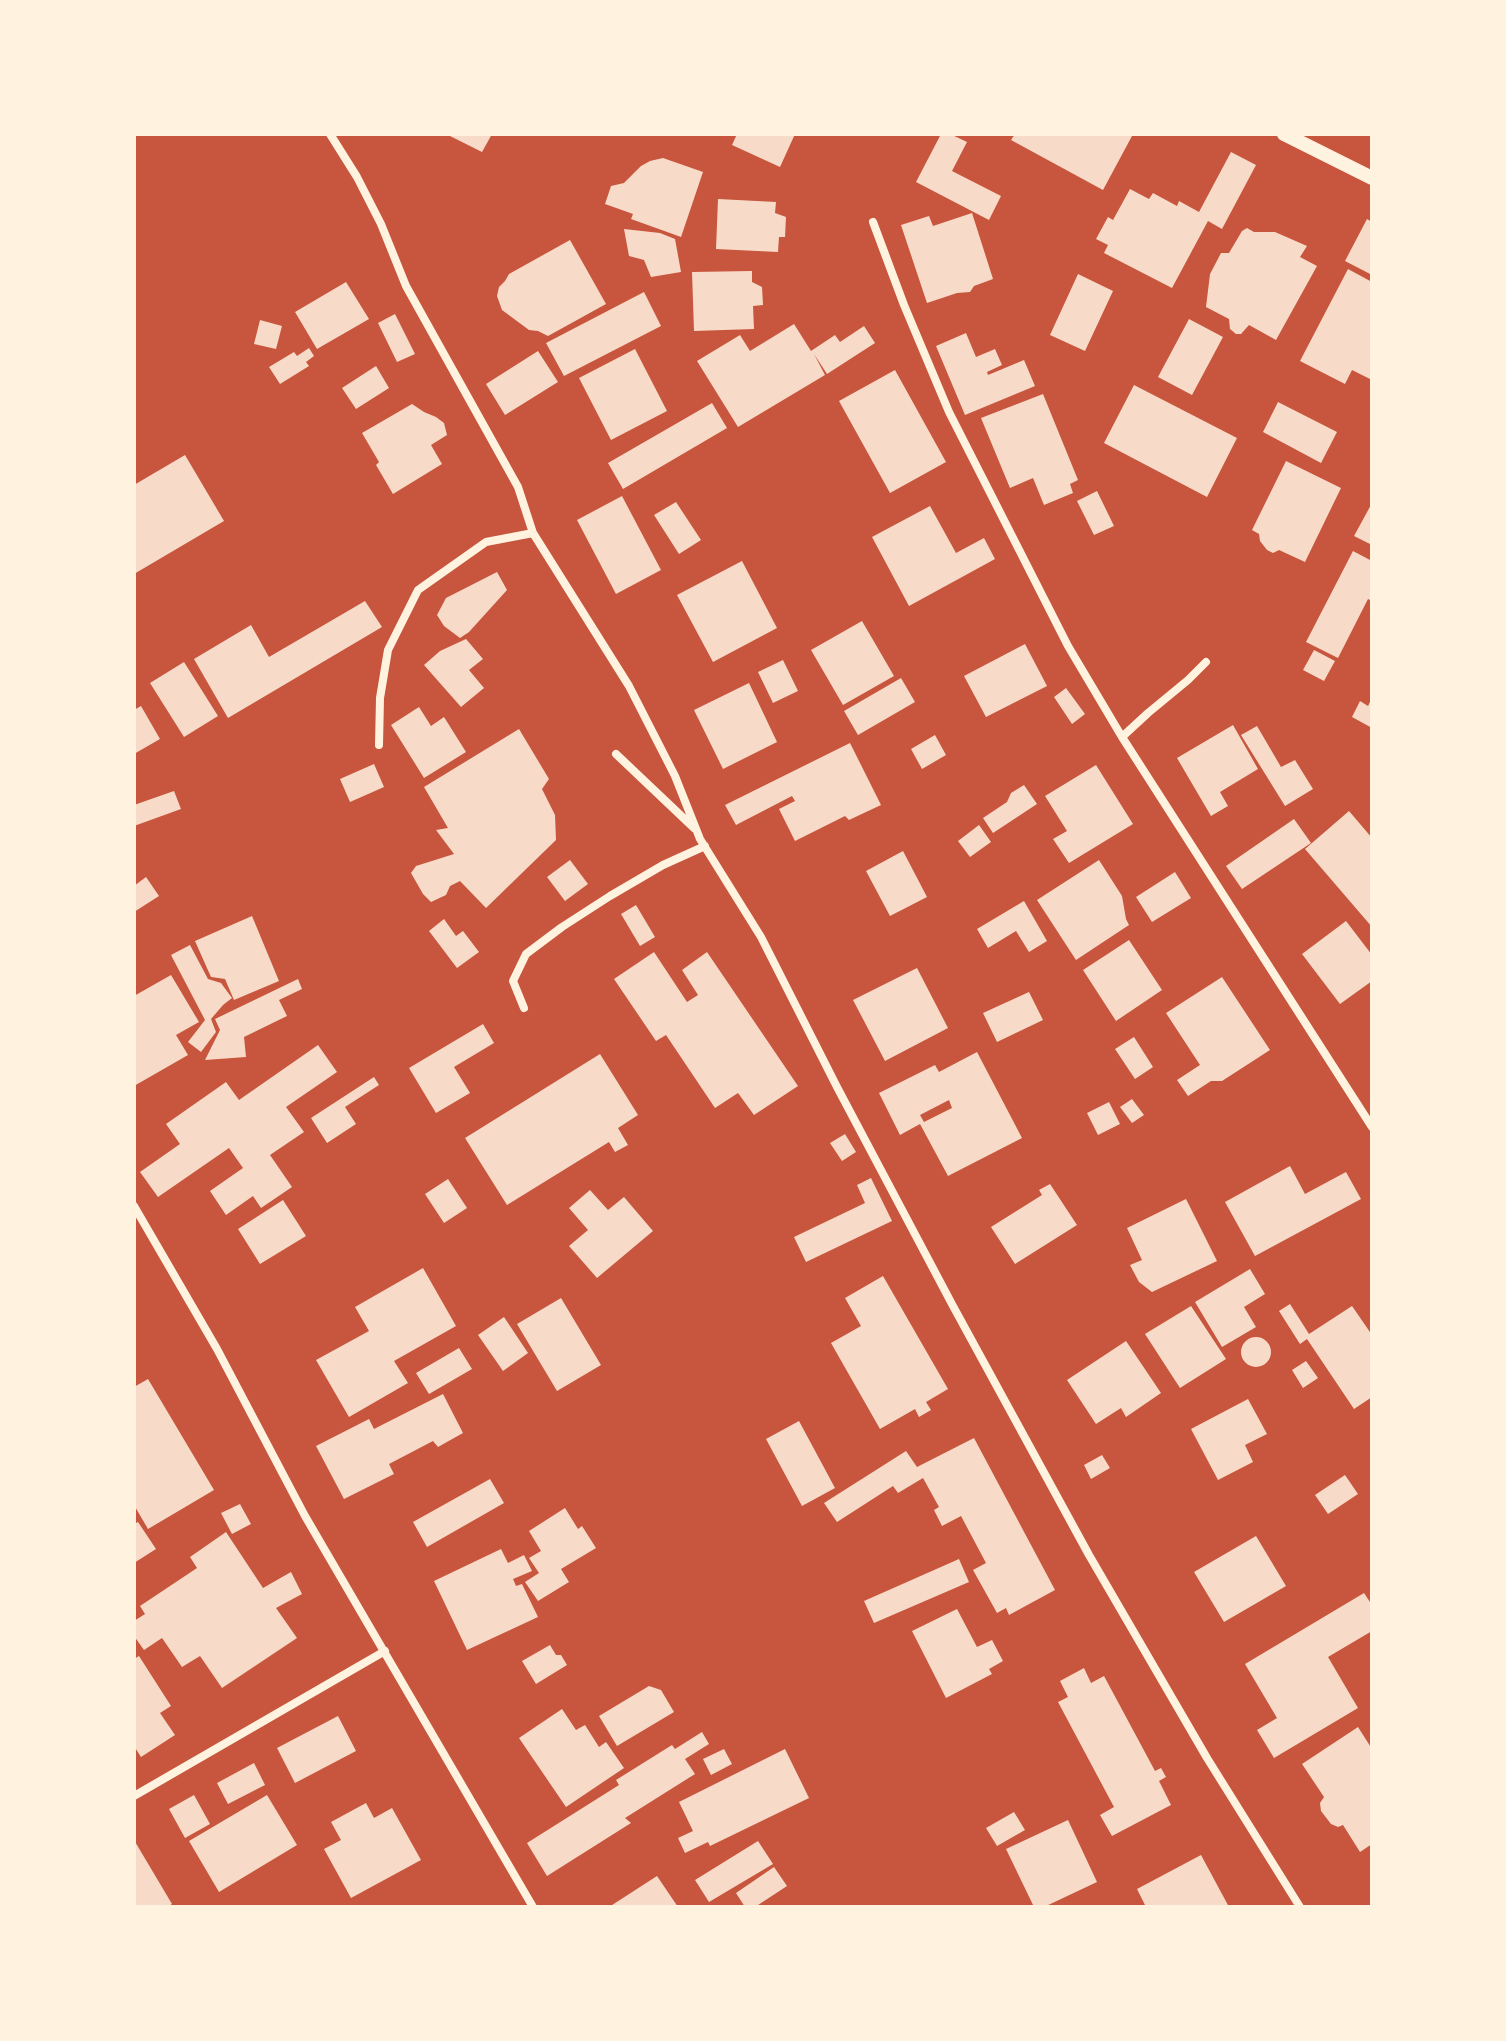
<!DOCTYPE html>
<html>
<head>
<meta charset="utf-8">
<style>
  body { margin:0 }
  #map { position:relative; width:1506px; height:2041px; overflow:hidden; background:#c8553d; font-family:"Exo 2",sans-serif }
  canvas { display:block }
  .frame { position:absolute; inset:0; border:136px solid #fff3e0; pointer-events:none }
</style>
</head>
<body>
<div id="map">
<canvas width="1506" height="2041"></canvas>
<div class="frame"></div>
</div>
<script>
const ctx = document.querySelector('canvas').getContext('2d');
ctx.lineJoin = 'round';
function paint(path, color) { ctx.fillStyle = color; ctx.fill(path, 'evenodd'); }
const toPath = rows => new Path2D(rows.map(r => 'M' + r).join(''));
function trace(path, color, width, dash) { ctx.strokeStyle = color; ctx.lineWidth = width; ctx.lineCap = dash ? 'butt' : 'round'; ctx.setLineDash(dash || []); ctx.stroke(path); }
const building = toPath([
  [446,134,492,134,482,152],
  [737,134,795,134,780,167,732,145],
  [941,134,950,134,967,142,952,171,1001,196,989,220,916,182],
  [1015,134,1129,134,1132,136,1103,190,1011,140],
  [1231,152,1256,165,1222,229,1208,221,1172,288,1104,253,1108,245,1096,239,1108,217,1113,220,1130,189,1149,199,1153,193,1177,206,1179,201,1199,212],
  [663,158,703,172,681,237,631,219,633,214,605,204,611,186,624,183,641,166,650,161],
  [718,199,776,202,775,213,786,217,785,237,779,237,778,252,716,249],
  [972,213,993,279,974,286,970,292,957,293,927,303,901,225,929,216,933,226],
  [1367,219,1372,222,1372,275,1345,261],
  [1247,228,1254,232,1275,232,1307,246,1300,257,1317,266,1276,340,1249,325,1241,334,1236,334,1230,329,1229,319,1206,307,1210,274,1221,253,1229,253,1242,231],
  [624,229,660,233,675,239,681,272,651,277,644,260,629,256],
  [570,240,606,304,548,336,538,331,529,330,502,310,497,296,499,287,505,281,509,274],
  [1348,269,1372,282,1372,380,1352,370,1345,384,1300,361],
  [752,271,752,282,762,287,763,305,753,306,754,329,694,331,692,272],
  [1078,274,1113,291,1085,351,1050,335],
  [346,282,369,319,317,349,295,312],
  [644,292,661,326,564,376,546,343],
  [395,314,415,354,397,362,378,323],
  [1189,319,1223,337,1192,395,1158,377],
  [260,320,282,326,276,349,254,344],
  [794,324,811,351,835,335,840,342,864,326,875,343,827,374,814,354,825,375,738,427,697,361,740,335,750,351],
  [966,333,976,357,995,349,1002,365,987,372,988,375,1024,360,1035,386,965,415,936,346],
  [309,348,314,356,306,362,309,366,280,384,269,367,294,352,297,356],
  [635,349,667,411,611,440,579,378],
  [538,351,558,382,505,415,486,384],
  [376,366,389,388,356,409,342,388],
  [895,370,946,462,890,493,839,401],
  [1134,385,1237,438,1207,497,1104,443],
  [1043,394,1078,480,1070,484,1073,493,1044,505,1033,478,1010,488,981,418],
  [1278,402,1337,432,1321,463,1263,432],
  [712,403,727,428,623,489,608,463],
  [412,404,424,412,436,417,444,423,447,435,431,445,442,464,393,494,376,465,379,462,362,433],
  [185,455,224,521,134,574,134,485],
  [1286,461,1341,488,1305,562,1279,550,1273,553,1267,550,1260,541,1259,534,1252,530],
  [1097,491,1114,526,1094,535,1077,501],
  [622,496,661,570,616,594,577,520],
  [676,502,701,540,679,554,654,515],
  [1372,503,1372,545,1354,536],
  [930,506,956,553,984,538,995,559,909,606,872,537],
  [1353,551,1372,561,1372,601,1368,599,1338,658,1306,642],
  [742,561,777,628,713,662,677,595],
  [497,572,507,590,469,632,460,638,444,626,437,615,446,598],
  [365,601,382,627,228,718,194,659,251,625,269,657],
  [862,621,894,676,843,705,811,650],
  [466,639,483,659,469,670,484,688,461,707,424,665,440,651],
  [1025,644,1047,686,986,717,964,676],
  [1314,650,1335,661,1324,681,1303,670],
  [783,660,798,691,773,703,758,672],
  [184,662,218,716,184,737,150,683],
  [901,678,915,702,858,735,844,711],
  [749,683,777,742,723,769,694,710],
  [1066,688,1085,714,1072,724,1054,697],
  [1372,698,1372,728,1352,717,1360,701,1368,706],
  [141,706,160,739,134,754,134,710],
  [419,707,431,726,444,717,466,752,424,778,391,725],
  [1233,725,1258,769,1220,792,1228,806,1211,816,1177,758],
  [1257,726,1281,767,1295,760,1313,789,1285,806,1241,735],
  [519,729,549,779,542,789,555,815,556,840,486,908,460,881,450,886,446,895,431,902,423,894,411,873,416,866,454,854,436,830,448,828,424,787],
  [935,735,946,755,922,769,911,749],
  [850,743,881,805,849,820,845,816,795,841,779,809,795,801,792,796,736,825,725,805],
  [374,764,384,787,350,802,340,779],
  [1096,765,1133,824,1069,863,1053,839,1067,831,1045,796],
  [1024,785,1037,804,993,833,983,818,1007,802,1011,793],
  [174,791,181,809,134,826,134,805],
  [1349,811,1372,838,1372,927,1305,849],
  [1294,819,1311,843,1242,889,1226,866],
  [979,825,991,842,970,857,958,841],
  [903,851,927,897,890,916,866,871],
  [570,860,588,884,565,901,547,877],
  [1099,860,1122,896,1126,919,1129,925,1076,960,1037,900],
  [1175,872,1191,898,1152,922,1136,897],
  [146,877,159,896,134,912,134,886],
  [1024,901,1047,941,1029,952,1016,931,988,948,977,929],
  [636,905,655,937,640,946,621,914],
  [252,916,279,981,234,1000,225,979,211,977,195,941],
  [444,919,456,936,463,931,479,952,457,968,429,931],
  [1346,921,1372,955,1372,981,1340,1004,1302,954],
  [1129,940,1162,990,1116,1021,1083,970],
  [190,945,208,979,221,983,232,998,223,1005,211,1019,216,1032,201,1052,188,1042,205,1020,171,955],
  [654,952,687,1002,698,995,682,970,707,952,798,1086,754,1115,738,1093,715,1108,666,1035,656,1041,614,979],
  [917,968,948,1028,885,1061,853,1000],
  [171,975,199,1022,176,1035,188,1055,134,1086,134,996],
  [1222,977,1270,1050,1222,1081,1211,1081,1188,1096,1177,1080,1200,1065,1166,1013],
  [298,979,302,989,279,1000,287,1016,244,1037,246,1057,205,1060,220,1030,215,1019],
  [1029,992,1043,1020,997,1042,983,1013],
  [483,1024,494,1043,454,1067,470,1093,436,1113,409,1068],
  [1134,1037,1153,1067,1135,1079,1115,1049],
  [318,1045,337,1072,286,1107,304,1132,270,1155,292,1187,261,1208,253,1196,226,1215,210,1191,243,1168,229,1148,158,1197,140,1172,180,1144,166,1124,226,1082,239,1100],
  [977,1052,1022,1138,948,1176,920,1124,900,1135,879,1093,935,1065,939,1072],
  [949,1100,952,1108,924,1122,920,1115],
  [600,1054,638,1115,618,1128,628,1145,615,1152,609,1142,507,1205,465,1138],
  [374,1077,379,1085,345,1107,356,1124,327,1143,311,1118],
  [1132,1099,1144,1115,1132,1123,1120,1107],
  [1109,1102,1120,1124,1098,1135,1087,1113],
  [845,1134,856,1152,842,1161,830,1143],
  [1290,1166,1305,1194,1346,1172,1361,1199,1255,1256,1225,1202],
  [871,1178,892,1221,806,1262,794,1237,865,1203,857,1185],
  [448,1179,467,1208,444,1223,425,1194],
  [1050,1184,1077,1225,1015,1264,991,1227,1042,1195,1039,1190],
  [590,1190,608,1210,624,1197,653,1231,597,1278,569,1246,588,1230,569,1208],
  [1186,1199,1217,1261,1152,1292,1139,1282,1130,1265,1142,1260,1127,1228],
  [283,1200,306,1236,260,1264,238,1229],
  [423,1268,456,1326,394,1361,408,1383,349,1417,316,1360,369,1331,355,1307],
  [1250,1269,1265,1294,1244,1307,1256,1327,1222,1347,1195,1302],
  [883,1276,948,1389,926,1402,931,1410,919,1417,915,1409,880,1429,831,1343,861,1326,845,1298],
  [561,1298,601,1365,557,1391,517,1324],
  [1290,1304,1309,1334,1352,1306,1372,1335,1372,1397,1354,1409,1307,1339,1300,1344,1279,1311],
  [1191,1306,1226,1359,1180,1388,1145,1334],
  [504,1317,528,1353,503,1371,478,1335],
  '1241 1352a15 15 0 1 1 30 0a15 15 0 1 1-30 0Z',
  [1126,1341,1161,1393,1126,1417,1121,1408,1096,1424,1067,1380],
  [459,1348,472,1369,429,1394,416,1373],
  [1306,1361,1318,1378,1303,1388,1292,1370],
  [148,1379,214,1490,148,1529,134,1505,134,1387],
  [443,1394,463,1433,438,1447,433,1441,389,1464,394,1474,344,1499,316,1446,369,1419,374,1429],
  [1248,1399,1267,1434,1245,1445,1253,1462,1218,1480,1191,1429],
  [799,1421,835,1488,802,1506,766,1439],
  [974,1438,1055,1590,1009,1615,1006,1608,997,1613,973,1570,986,1563,961,1516,942,1526,934,1510,939,1507,923,1478,898,1493,893,1486,837,1522,824,1503,906,1451,917,1467],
  [1102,1455,1110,1468,1091,1479,1084,1465],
  [1345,1475,1358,1494,1328,1514,1315,1495],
  [490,1479,504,1503,427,1547,413,1522],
  [240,1504,251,1524,232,1534,221,1513],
  [565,1508,578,1529,582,1526,596,1548,561,1569,569,1582,538,1601,525,1582,539,1573,529,1558,541,1551,529,1531],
  [138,1522,156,1549,134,1563,134,1524],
  [226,1532,263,1588,291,1572,302,1594,276,1608,297,1638,222,1688,200,1656,182,1667,162,1638,144,1650,134,1636,134,1621,145,1614,140,1606,197,1568,190,1557],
  [1256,1536,1286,1586,1224,1622,1194,1572],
  [501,1549,508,1563,524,1555,532,1571,513,1579,516,1586,522,1584,538,1617,467,1650,434,1581],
  [959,1559,969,1582,874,1623,864,1601],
  [1364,1593,1372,1605,1372,1631,1328,1657,1358,1708,1274,1758,1257,1730,1277,1718,1245,1664],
  [957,1609,977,1647,992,1640,1003,1661,989,1669,992,1674,946,1698,912,1631],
  [550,1645,556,1655,561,1655,567,1665,536,1684,522,1661],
  [139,1656,171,1706,160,1713,175,1735,141,1757,134,1746,134,1659],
  [1084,1668,1091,1683,1104,1676,1155,1771,1161,1768,1166,1777,1159,1781,1171,1805,1112,1836,1100,1815,1114,1807,1058,1702,1068,1697,1060,1681],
  [649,1686,661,1690,674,1712,617,1746,599,1716],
  [562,1709,576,1730,585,1725,599,1747,606,1742,624,1768,566,1807,519,1738],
  [338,1716,356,1751,295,1783,277,1748],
  [1358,1727,1372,1749,1372,1844,1360,1852,1343,1825,1338,1827,1331,1824,1321,1811,1320,1803,1324,1797,1302,1764],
  [702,1732,709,1744,685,1759,695,1774,625,1818,631,1823,547,1876,527,1843,619,1785,616,1780,672,1745,675,1749],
  [724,1749,732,1764,711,1775,703,1759],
  [785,1749,809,1798,710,1846,708,1842,685,1853,678,1838,693,1831,679,1802],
  [254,1763,265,1785,228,1804,217,1783],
  [194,1795,210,1824,185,1838,169,1809],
  [267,1795,297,1845,219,1892,189,1841],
  [366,1803,374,1818,392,1808,421,1860,351,1898,324,1849,341,1840,331,1822],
  [1014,1812,1025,1830,997,1846,986,1828],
  [1068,1820,1097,1882,1044,1907,1034,1907,1006,1849],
  [134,1840,172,1904,167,1907,134,1907],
  [758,1841,773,1864,709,1902,695,1880],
  [1201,1855,1229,1907,1146,1907,1137,1889],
  [774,1867,787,1886,755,1907,745,1907,736,1893],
  [657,1876,678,1907,609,1907]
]);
const minor = toPath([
  [330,134,357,177,381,224,406,286,518,487,533,533,629,686,675,776,700,839,761,937,837,1087,953,1306,1089,1555,1207,1758,1300,1907],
  [873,222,904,305,949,412,1068,646,1122,737,1372,1127],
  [1122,737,1148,713,1188,680,1206,662],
  [379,745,380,698,388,650,418,590,486,542,533,533],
  [616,754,694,828],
  [524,1008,513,981,526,954,562,927,610,896,663,865,705,846],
  [134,1206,217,1349,305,1516,533,1907],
  [134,1796,385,1651]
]);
const tertiary = toPath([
  [1284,134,1372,178]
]);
paint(building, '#f7dbc8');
trace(minor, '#fff3e0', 8);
trace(tertiary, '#fff3e0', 14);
</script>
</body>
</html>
